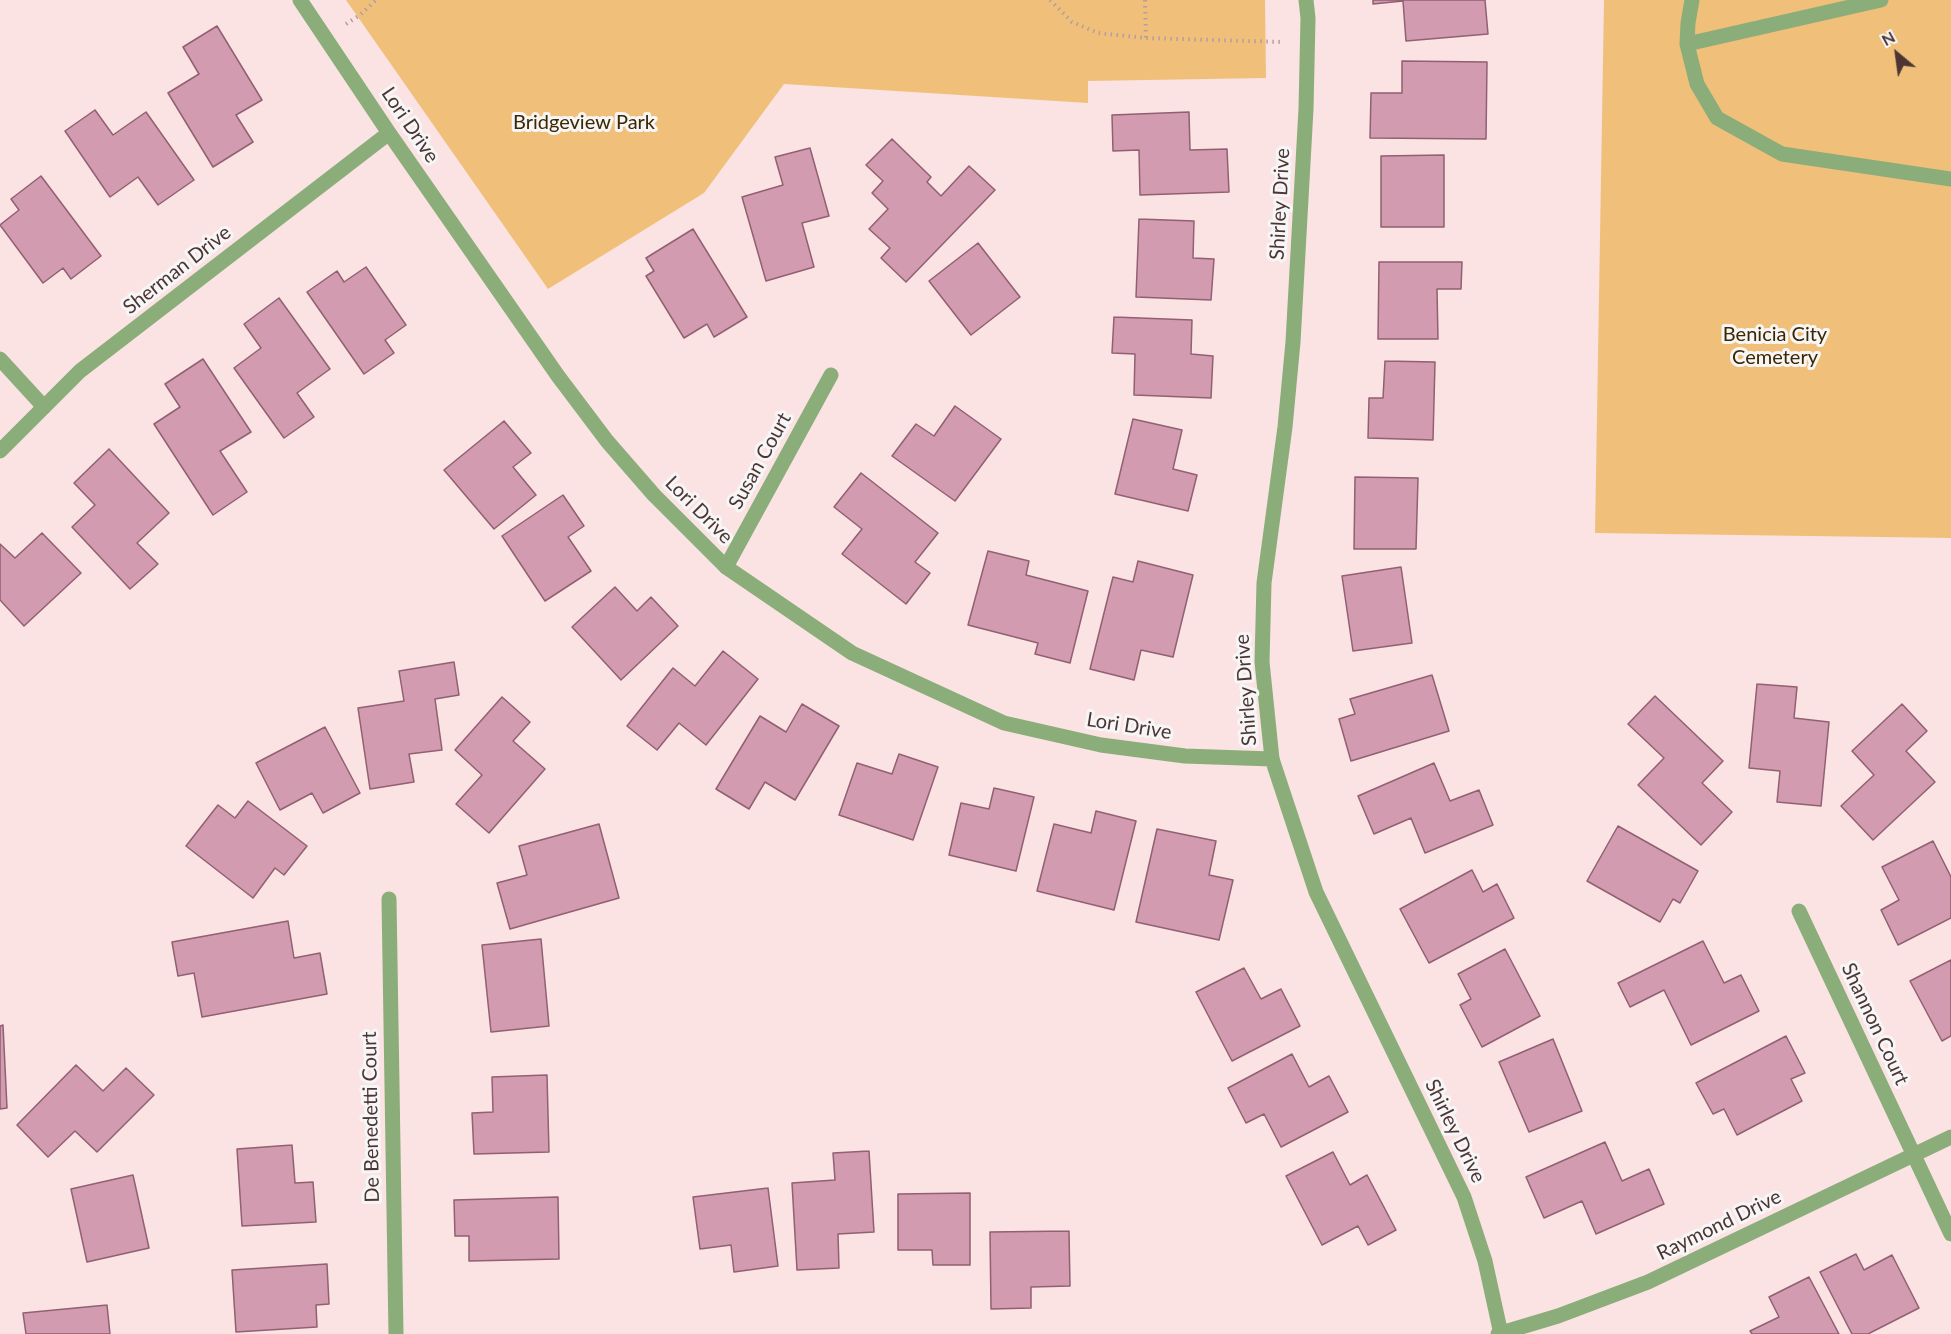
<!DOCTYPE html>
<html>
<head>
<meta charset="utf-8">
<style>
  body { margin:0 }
  #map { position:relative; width:1951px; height:1334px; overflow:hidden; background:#fbe2e3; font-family:Lato,sans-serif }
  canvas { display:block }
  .north { position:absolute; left:1867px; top:24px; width:60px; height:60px; -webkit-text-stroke:4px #f6f6f6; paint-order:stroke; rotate:331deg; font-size:16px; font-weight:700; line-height:24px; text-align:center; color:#4d3536 }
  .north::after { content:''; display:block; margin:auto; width:21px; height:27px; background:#4d3536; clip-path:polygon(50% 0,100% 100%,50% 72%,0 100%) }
</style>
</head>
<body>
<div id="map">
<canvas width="1951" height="1334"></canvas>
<div class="north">N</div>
</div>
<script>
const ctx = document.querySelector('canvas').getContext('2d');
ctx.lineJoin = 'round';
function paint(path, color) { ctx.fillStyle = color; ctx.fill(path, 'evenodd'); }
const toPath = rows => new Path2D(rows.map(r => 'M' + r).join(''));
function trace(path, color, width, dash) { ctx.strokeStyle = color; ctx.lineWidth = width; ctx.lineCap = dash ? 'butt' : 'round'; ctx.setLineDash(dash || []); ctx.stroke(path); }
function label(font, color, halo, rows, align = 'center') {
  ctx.font = font + ' Lato,sans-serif'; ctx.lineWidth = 6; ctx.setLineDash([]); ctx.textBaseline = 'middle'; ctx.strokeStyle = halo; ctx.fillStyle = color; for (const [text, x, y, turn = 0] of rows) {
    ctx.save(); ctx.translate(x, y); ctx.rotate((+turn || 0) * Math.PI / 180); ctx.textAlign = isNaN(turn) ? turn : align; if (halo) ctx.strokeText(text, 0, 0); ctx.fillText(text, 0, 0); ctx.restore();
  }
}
const green = toPath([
  [346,0,1265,0,1266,78,1088,81,1088,103,784,84,704,193,548,289],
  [1604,0,1951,0,1951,538,1595,533]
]);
const building = toPath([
  [1373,0,1485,0,1488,34,1406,41,1403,1,1373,4,1373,0],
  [217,26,262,100,236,115,253,142,213,167,168,93,199,74,183,47,217,26],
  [1402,61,1487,62,1486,139,1370,138,1371,93,1402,93,1402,61],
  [95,110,113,135,146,112,194,180,158,205,138,177,110,197,65,131,95,110],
  [1189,112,1190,150,1227,149,1229,192,1140,195,1139,150,1113,151,1112,115,1189,112],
  [892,139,931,177,927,182,941,196,969,166,995,190,906,282,881,258,890,248,869,229,888,209,872,193,883,181,866,165,892,139],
  [810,148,829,216,802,223,814,267,766,281,742,197,783,185,775,157,810,148],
  [1444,155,1444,227,1381,227,1381,156,1444,155],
  [41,176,101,256,71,279,63,268,43,283,0,225,19,210,11,199,41,176],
  [1139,219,1194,221,1193,258,1214,259,1211,300,1136,297,1139,219],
  [693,229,747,317,714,337,707,324,684,338,646,276,654,271,646,258,693,229],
  [978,243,1020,297,971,335,929,281,978,243],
  [1379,262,1462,262,1461,289,1437,289,1438,339,1378,339,1379,262],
  [366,267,406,325,385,340,394,353,364,374,307,292,337,271,344,282,366,267],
  [279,298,330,369,297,393,314,417,284,438,234,368,261,348,244,324,279,298],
  [1114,317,1192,320,1191,354,1213,356,1211,398,1134,395,1135,354,1112,353,1114,317],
  [203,359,251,432,220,451,247,492,213,515,154,424,180,407,165,384,203,359],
  [1385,361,1435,362,1433,440,1368,438,1369,398,1383,398,1385,361],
  [955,406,1001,439,955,501,892,456,916,424,934,436,955,406],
  [1133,419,1182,430,1173,469,1197,475,1188,511,1115,494,1133,419],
  [504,421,531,453,513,467,536,495,494,529,444,470,504,421],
  [109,449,169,513,137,543,158,564,130,589,72,527,95,505,74,483,109,449],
  [861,473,938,533,915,562,930,573,906,604,842,554,862,529,834,507,861,473],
  [1355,477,1418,478,1416,549,1354,549,1355,477],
  [563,495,584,526,568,537,591,571,545,601,502,536,563,495],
  [42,533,81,573,24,626,0,600,0,544,15,558,42,533],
  [988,551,1029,561,1026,575,1088,591,1070,663,1035,654,1038,643,968,625,988,551],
  [1138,561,1193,575,1173,657,1141,650,1134,680,1090,669,1113,577,1133,582,1138,561],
  [1401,567,1412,643,1353,651,1342,576,1401,567],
  [615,587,637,611,651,597,678,626,621,680,572,627,615,587],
  [723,651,758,679,706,745,679,723,657,750,627,726,673,668,695,686,723,651],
  [454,662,459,695,435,699,442,750,409,754,414,782,370,789,358,708,404,701,399,671,454,662],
  [1432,675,1449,731,1351,761,1339,719,1355,714,1350,699,1432,675],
  [1757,684,1797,687,1794,718,1829,722,1821,806,1777,802,1780,771,1749,768,1757,684],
  [1655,696,1723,761,1702,783,1732,812,1701,845,1638,785,1664,758,1628,724,1655,696],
  [502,697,530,722,513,741,545,769,489,833,456,804,482,775,455,750,502,697],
  [802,704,839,726,795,800,765,782,749,809,716,789,760,716,786,732,802,704],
  [1902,704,1927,731,1906,751,1935,782,1873,840,1841,806,1874,775,1852,751,1902,704],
  [325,727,360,793,323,813,312,793,280,810,256,763,325,727],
  [899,754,938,767,913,840,839,815,857,763,892,774,899,754],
  [1434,763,1450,801,1479,790,1493,825,1425,853,1411,818,1374,834,1358,796,1434,763],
  [994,788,1034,797,1016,871,949,855,961,803,989,809,994,788],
  [248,801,307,846,284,875,275,868,253,898,186,846,218,805,235,818,248,801],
  [1096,811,1136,821,1114,910,1037,891,1054,824,1091,833,1096,811],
  [599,824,619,898,510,929,497,883,527,875,519,846,599,824],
  [1618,826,1698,871,1680,903,1673,899,1660,922,1587,881,1618,826],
  [1157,829,1216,841,1209,875,1233,880,1219,940,1136,922,1157,829],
  [1933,841,1951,877,1951,918,1898,945,1881,910,1899,900,1882,867,1933,841],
  [1472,870,1483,892,1497,884,1514,918,1429,963,1400,909,1472,870],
  [288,921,294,958,320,953,327,994,202,1017,194,973,178,976,172,942,288,921],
  [541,939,549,1026,491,1032,482,945,541,939],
  [1703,941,1724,983,1741,975,1759,1011,1691,1045,1664,990,1630,1007,1618,983,1703,941],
  [1505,949,1540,1016,1482,1047,1460,1005,1471,999,1458,974,1505,949],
  [1951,960,1951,1036,1942,1041,1910,981,1951,960],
  [1244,968,1261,999,1281,989,1300,1026,1232,1061,1196,992,1244,968],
  [3,1025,7,1108,0,1109,0,1026,3,1025],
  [1786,1036,1805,1073,1791,1079,1802,1101,1737,1135,1724,1109,1713,1114,1696,1083,1786,1036],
  [1553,1039,1582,1111,1529,1132,1499,1062,1553,1039],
  [1292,1054,1309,1087,1329,1076,1348,1112,1281,1147,1264,1114,1246,1123,1228,1088,1292,1054],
  [76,1065,103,1091,126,1068,154,1095,97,1152,75,1131,48,1157,17,1125,76,1065],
  [547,1075,549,1152,474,1154,472,1113,493,1112,492,1077,547,1075],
  [1605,1142,1622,1181,1649,1169,1664,1204,1596,1234,1582,1201,1544,1218,1526,1177,1605,1142],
  [292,1145,295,1183,313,1182,316,1222,242,1226,237,1149,292,1145],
  [869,1151,874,1232,838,1234,839,1268,797,1270,792,1183,835,1180,833,1153,869,1151],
  [1333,1152,1350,1185,1367,1175,1396,1230,1368,1245,1358,1226,1322,1245,1286,1176,1333,1152],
  [133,1175,149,1248,87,1262,71,1189,133,1175],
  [768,1188,778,1266,734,1272,731,1245,700,1249,693,1197,768,1188],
  [970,1193,970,1265,933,1265,932,1250,898,1250,898,1194,970,1193],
  [558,1197,559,1259,469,1261,469,1236,455,1236,454,1200,558,1197],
  [1069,1231,1070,1286,1031,1287,1031,1308,991,1309,990,1232,1069,1231],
  [1856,1254,1864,1270,1892,1255,1919,1308,1868,1334,1852,1334,1820,1272,1856,1254],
  [327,1264,329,1304,316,1305,317,1327,236,1332,232,1270,327,1264],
  [1809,1277,1839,1334,1752,1334,1750,1331,1779,1317,1769,1297,1809,1277],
  [107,1305,110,1334,26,1334,23,1313,107,1305]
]);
const path = toPath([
  [1050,0,1072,22,1098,33,1146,38,1283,42],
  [1145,0,1146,38],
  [346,24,360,15,376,0]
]);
const service = toPath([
  [1692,0,1688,23,1687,44,1697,84,1717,118,1782,154,1951,179],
  [1687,44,1881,0]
]);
const minor = toPath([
  [0,359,44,407],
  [726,567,831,375],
  [1272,759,1262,662,1264,583,1285,427,1293,342,1306,109,1308,18,1306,0],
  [389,899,396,1334],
  [1799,911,1951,1234],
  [1498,1334,1558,1316,1648,1282,1951,1137]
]);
const tertiary = toPath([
  [300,0,389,133,558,376,607,441,654,495,726,567,852,653,1004,723,1101,745,1185,756,1272,759,1316,892,1464,1197,1485,1261,1501,1334],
  [0,451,80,371,389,133]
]);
const parkNames = [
  ["Bridgeview Park",584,123],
  ["Benicia City",1775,335],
  ["Cemetery",1775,358]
];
const streetNames = [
  ["Lori Drive",410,125,56],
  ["Shirley Drive",1280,204,-87],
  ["Sherman Drive",177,270,-38],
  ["Susan Court",760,461,-61],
  ["Lori Drive",699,510,45],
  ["Shirley Drive",1246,690,-94],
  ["Lori Drive",1129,726,9],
  ["Shannon Court",1875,1024,65],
  ["De Benedetti Court",371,1117,-91],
  ["Shirley Drive",1455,1131,64],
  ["Raymond Drive",1719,1225,-26]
];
paint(green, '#f0c07a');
paint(building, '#d29baf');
trace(building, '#916072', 1.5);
trace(path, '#b69d9e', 4, [1.5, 4.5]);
trace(service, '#8aad79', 15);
trace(minor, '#8aad79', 15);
trace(tertiary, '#8aad79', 15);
label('20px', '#3d2600', '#f6f6f6', parkNames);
label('20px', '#4d3536', '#f6f6f6', streetNames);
</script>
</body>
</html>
